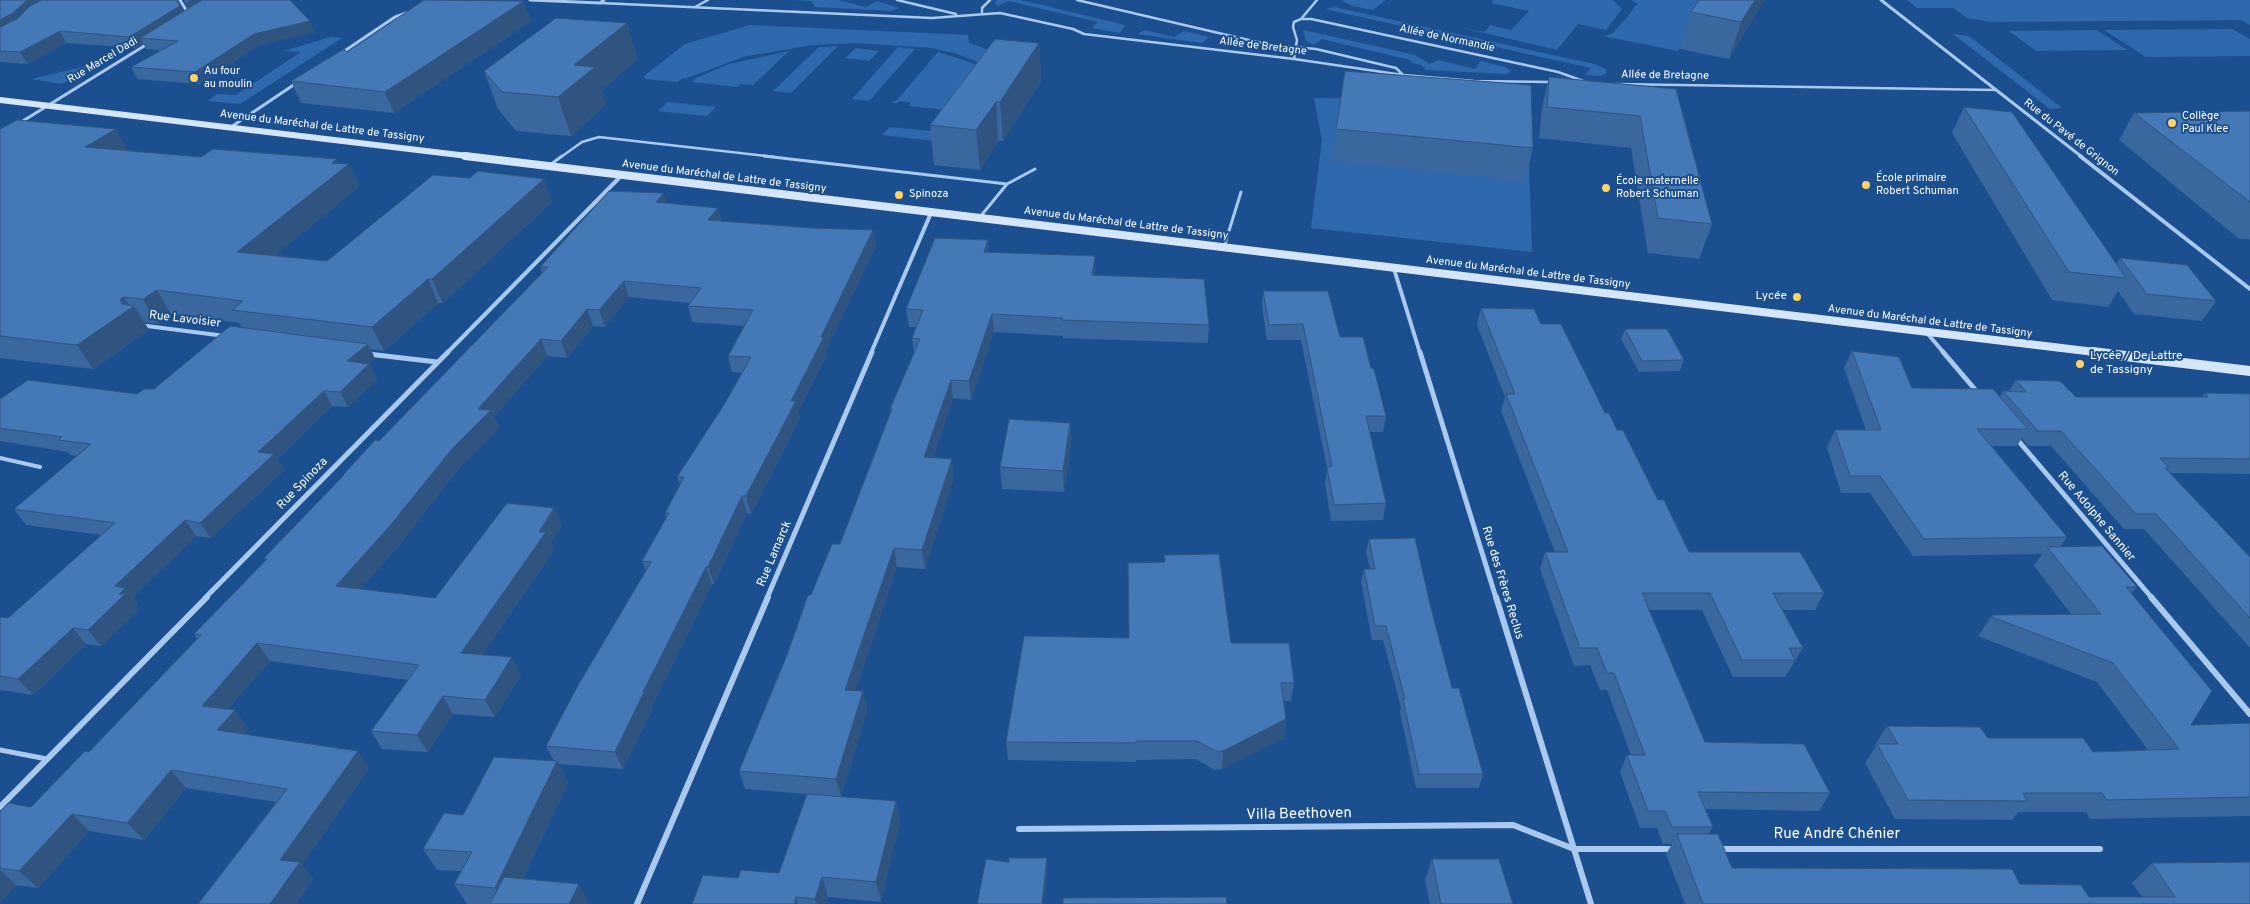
<!DOCTYPE html>
<html>
<head>
<meta charset="utf-8">
<style>
  body { margin:0 }
  canvas { display:block; background:#1b4f8f }
</style>
</head>
<body>
<canvas width="2250" height="904"></canvas>
<script>
const ctx = document.querySelector('canvas').getContext('2d');
ctx.lineJoin = 'round';
function paint(path, color) { ctx.fillStyle = color; ctx.fill(path, 'evenodd'); }
const toPath = rows => new Path2D(rows.map(r => 'M' + r).join(''));
function trace(path, color, width, dash) { ctx.strokeStyle = color; ctx.lineWidth = width; ctx.lineCap = dash ? 'butt' : 'round'; ctx.setLineDash(dash || []); ctx.stroke(path); }
function label(font, color, halo, rows, align = 'center') {
  ctx.font = font + ' Overpass,sans-serif'; ctx.lineWidth = 4; ctx.setLineDash([]); ctx.textBaseline = 'middle'; ctx.strokeStyle = halo; ctx.fillStyle = color; for (const [text, x, y, turn = 0] of rows) {
    ctx.save(); ctx.translate(x, y); ctx.rotate((+turn || 0) * Math.PI / 180); ctx.textAlign = isNaN(turn) ? turn : align; if (halo) ctx.strokeText(text, 0, 0); ctx.fillText(text, 0, 0); ctx.restore();
  }
}
const green = toPath([
  [793,0,838,0,866,7,877,1,899,8,892,11,815,7,811,1],
  [997,0,1021,0,1125,25,1120,33,1092,28,1098,22,1008,1,998,6,995,3],
  [1341,0,1386,0,1373,10,1352,6],
  [1494,0,1613,0,1622,9,1606,30,1578,24,1557,50,1463,28,1485,32,1490,25,1511,30,1529,11,1491,3],
  [1631,0,1739,0,1694,28,1678,51,1603,36,1612,34,1629,15,1635,6,1638,4],
  [1907,0,2250,0,2250,25,2241,20,1991,22,1967,18,1953,8,1917,8],
  [1334,7,1594,64,1606,69,1607,73,1601,76,1585,75,1591,68,1325,9],
  [750,25,968,35,969,43,986,49,990,47,984,64,954,53,932,48,856,43,812,45,743,57,687,78,683,78,677,82,645,79,644,76,685,44],
  [2232,29,2250,39,2250,56,2146,57,2104,30],
  [1145,30,1174,37,1184,31,1209,37,1202,43,1137,34],
  [1303,30,1415,55,1430,64,1439,60,1475,69,1480,61,1505,67,1511,71,1506,74,1426,70,1421,65,1412,63,1410,60,1322,39,1314,45,1306,41],
  [2097,30,2127,50,2036,51,2009,31],
  [1953,34,1969,36,2062,108,2050,109],
  [330,37,342,38,240,104,208,101,217,94,236,95,301,52,284,51],
  [838,46,791,93,773,91,819,47],
  [898,47,915,49,869,101,852,99],
  [856,48,879,51,869,61,845,58],
  [789,51,753,85,741,84,737,87,692,82,696,78,729,64],
  [938,52,978,65,956,111,909,106,911,102,900,101,897,103,891,103,897,100],
  [99,63,62,84,31,79],
  [1314,98,1527,101,1532,252,1311,228,1322,140],
  [668,102,716,107,707,116,658,111],
  [890,127,942,132,935,141,882,135]
]);
const laneFar3 = toPath([
  [897,0,956,14],
  [1077,0,1270,45,1316,49,1396,68,1403,75],
  [600,3,932,18,1000,13,1073,29,1084,34,1294,59,1403,75,1474,81,1552,82],
  [695,7,708,0],
  [982,13,982,8,990,0],
  [1301,19,1317,0],
  [1294,59,1297,40,1293,27,1294,22,1301,19,1311,19,1558,72,1586,82],
  [1616,84,1996,90],
  [561,157,582,142,599,137,775,157]
]);
const laneFar2 = toPath([
  [764,156,1007,184],
  [550,165,562,156],
  [980,217,1007,184,1035,169],
  [1224,247,1241,192]
]);
const laneFar1 = toPath([
  [0,458,40,467]
]);
const lane = toPath([
  [0,750,47,759]
]);
const streetFar3 = toPath([
  [180,0,189,15],
  [530,0,600,3,604,0],
  [1881,0,2082,157],
  [340,54,395,17,412,11],
  [18,124,149,43],
  [231,127,298,82]
]);
const streetFar2 = toPath([
  [2080,156,2250,289],
  [1394,269,1420,353],
  [139,325,225,336],
  [1927,333,1944,353],
  [447,353,621,176],
  [871,353,931,213]
]);
const streetFar1 = toPath([
  [1420,352,1496,598],
  [1943,352,1978,393],
  [368,354,437,362],
  [2016,438,2152,598],
  [205,598,448,352],
  [767,598,872,352]
]);
const street = toPath([
  [1496,597,1591,904],
  [2151,597,2250,714],
  [0,807,207,597],
  [1019,829,1513,825,1574,849,1674,849],
  [1718,849,2100,849],
  [637,904,768,597]
]);
const secondaryFar2 = toPath([
  [0,100,476,157]
]);
const secondaryFar1 = toPath([
  [465,156,2103,353]
]);
const secondary = toPath([
  [2092,352,2250,371]
]);
const wall = toPath([
  [0,0,178,0,177,1,183,12,188,8,184,0,290,0,315,32,259,45,200,84,137,79,131,67,161,50,146,49,143,43,135,48,66,43,27,64,0,62],
  [1699,0,1764,0,1729,59,1680,49,1691,12],
  [531,21,394,113,301,103,291,81,347,52],
  [627,23,637,60,602,90,606,105,571,136,516,131,498,109,484,71],
  [1039,43,1041,81,1003,141,998,141,980,170,934,165,930,125],
  [1549,77,1676,89,1712,224,1699,259,1648,253,1631,148,1539,138,1542,108],
  [1964,107,2116,265,2120,258,2216,301,2202,321,2134,314,2118,291,2108,307,2052,300,1952,133],
  [2250,111,2250,240,2249,239,2239,239,2119,140,2134,113],
  [0,129,128,151,201,157,349,164,359,187,274,256,327,261,470,178,544,179,552,202,443,303,438,303,384,351,371,349,375,359,369,364,377,379,348,407,332,406,277,459,284,470,211,538,196,536,133,597,138,604,135,606,138,610,101,646,86,644,33,695,0,690,0,617,8,618,101,535,26,525,14,509,77,456,70,455,68,452,0,441,0,399,137,394,154,389,242,328,239,323,171,314,158,324,144,322,149,330,93,369,0,358],
  [1336,129,1533,148,1525,181,1332,161],
  [667,203,718,208,721,221,812,228,873,230,876,246,826,350,827,354,798,412,800,418,751,514,747,513,714,584,712,584,651,708,652,710,623,769,558,764,568,783,523,879,589,903,589,904,467,904,454,884,461,871,437,870,423,849,463,815,554,761,546,746,646,571,642,561,666,518,665,513,680,485,677,477,725,403,742,373,732,372,728,356,744,326,692,322,688,306,690,303,629,297,605,327,593,326,567,358,547,356,494,417,499,428,460,467,399,545,360,589,435,598,554,508,562,526,551,542,554,550,482,655,521,675,495,717,453,714,428,752,382,749,371,731,408,680,270,661,228,709,248,728,243,734,369,768,302,865,313,879,296,904,198,904,276,802,186,788,144,840,89,831,38,888,16,885,0,903,0,812,31,807,89,752,197,639,194,634,266,560,264,558,343,476,343,475,379,441,542,273,540,267],
  [988,240,989,252,1095,275,1209,325,1208,343,1063,338,1063,336,994,332,971,400,953,398,933,458,954,478,925,569,897,567,855,691,863,691,867,710,841,797,896,801,900,821,881,902,828,897,826,904,692,904,738,878,779,873,807,794,745,789,739,771,787,655,811,595,840,544,890,413,890,409,914,352,912,338,916,327,909,327,906,309],
  [1263,291,1340,337,1371,368,1386,416,1383,432,1370,432,1386,503,1383,520,1331,521,1325,483,1327,468,1301,340,1267,340,1262,306],
  [1481,308,1541,324,1617,430,1689,552,1824,593,1815,610,1783,610,1803,648,1785,677,1733,677,1702,610,1649,610,1705,742,1830,793,1819,811,1705,809,1713,827,1708,834,1732,868,2020,884,2089,897,2142,897,2132,883,2152,863,2250,904,1685,904,1666,854,1672,844,1663,844,1657,828,1640,828,1620,772,1627,755,1631,755,1607,690,1600,690,1590,665,1574,666,1540,569,1545,552,1555,552,1501,411,1505,397,1477,325],
  [1625,329,1684,360,1680,371,1639,372,1621,339],
  [1852,351,1912,388,2000,397,2003,391,2009,391,2016,380,2076,397,2202,397,2205,393,2250,394,2250,474,2170,473,2250,557,2250,648,2144,529,2124,529,2051,446,2028,446,2022,438,2017,446,1992,446,2067,537,2060,547,2137,587,2131,593,2191,725,2250,723,2250,816,2090,819,2086,812,2018,812,2012,820,1895,819,1865,763,1876,746,1875,745,1887,726,2093,752,2148,750,2097,682,1978,636,1979,635,1992,615,2072,615,2034,566,2042,554,1913,556,1870,493,1841,493,1827,447,1835,430,1866,430,1844,368],
  [1070,423,1071,444,1064,492,1002,489,1000,467],
  [1369,539,1431,608,1452,688,1483,774,1479,788,1416,788,1400,712,1401,707,1383,640,1372,640,1361,582,1364,569,1370,569,1366,552],
  [1164,555,1231,643,1294,683,1291,701,1284,701,1286,719,1284,738,1222,769,1215,770,1196,759,1136,760,1136,762,1008,760,1006,742,1129,638,1164,562],
  [1432,859,1513,904,1430,904,1425,880]
]);
const shadedWall = toPath([
  [27,0,55,0,0,34,0,20],
  [190,0,213,0,191,13,186,3],
  [1755,0,1764,0,1729,59,1741,22],
  [524,1,531,21,394,113,385,92],
  [180,6,186,17,140,38,143,43,135,48,129,37],
  [310,21,315,32,259,45,200,84,195,72,254,34],
  [627,23,637,60,602,90,606,105,571,136,558,97,574,65],
  [60,31,66,43,27,64,20,52],
  [1039,43,1041,81,1003,141,1000,102],
  [996,102,998,141,980,170,976,130],
  [116,129,128,151,85,147],
  [337,159,342,170,349,164,359,187,250,276,237,252],
  [544,179,552,202,443,303,432,279],
  [664,193,668,209,656,202],
  [718,208,722,223,708,220],
  [873,230,876,246,826,350,827,354,798,412,800,418,751,514,746,496,821,337],
  [988,240,989,257,984,252],
  [1095,256,1095,273,1092,292,1092,275],
  [428,279,438,303,384,351,372,327],
  [624,281,629,297,605,327,599,310],
  [157,290,171,314,158,324,143,299],
  [124,297,131,308,134,306,149,330,93,369,77,345,122,304,120,299],
  [587,309,593,326,567,358,561,341],
  [992,314,994,332,971,400,969,381],
  [541,339,547,356,494,417,499,428,460,467,399,545,347,604,336,586,478,409],
  [368,344,375,359,369,364,377,379,348,407,340,392,347,361],
  [951,380,953,398,927,476,924,457],
  [324,391,332,406,277,459,284,470,211,538,200,523,258,452],
  [1070,423,1071,444,1064,492,1063,471],
  [952,459,954,478,925,569,922,550],
  [742,496,747,513,714,584,708,567],
  [554,508,562,526,551,542,554,550,471,671,461,653],
  [185,520,196,536,133,597,138,604,135,606,138,610,101,646,88,630,115,586],
  [894,548,897,567,849,709,845,690],
  [706,567,712,584,651,708,652,710,623,769,615,752,643,692],
  [73,628,86,644,33,695,18,679],
  [257,643,270,661,216,723,202,706],
  [512,657,521,675,495,717,485,700],
  [863,691,867,710,841,797,836,779],
  [443,696,453,714,428,752,417,735],
  [235,710,248,728,231,748,217,730],
  [1286,719,1284,738,1222,769,1223,751],
  [358,751,369,768,302,865,313,879,296,904,270,904,280,860],
  [557,761,568,783,511,904,505,904,495,888],
  [171,770,186,788,144,840,127,823],
  [896,801,900,821,881,902,876,882],
  [72,814,89,831,38,888,19,871],
  [1047,858,1048,869,1044,904,1042,904],
  [0,870,16,885,0,903],
  [822,877,828,897,826,904,817,904,815,899],
  [579,884,589,903,589,904,569,904],
  [796,897,798,904,794,904]
]);
const building = toPath([
  [0,0,27,0,13,13,0,20,0,0],
  [42,0,177,0,180,6,129,37,60,31,20,52,0,51,0,27,17,19,30,6,42,0],
  [202,0,290,0,310,21,254,34,195,72,131,67,178,41,140,38,202,0],
  [424,0,524,1,385,92,291,81,344,49,347,52,424,0],
  [1699,0,1755,0,1741,22,1691,12,1699,0],
  [556,18,627,23,574,65,595,67,558,97,502,92,484,71,556,18],
  [995,39,1039,43,1000,102,996,102,976,130,930,125,995,39],
  [1345,71,1531,85,1533,148,1336,129,1345,71],
  [1549,77,1676,89,1712,224,1658,218,1640,116,1547,107,1549,77],
  [1964,107,2012,112,2126,278,2069,272,1964,107],
  [2250,111,2250,202,2134,113,2250,111],
  [17,120,116,129,85,147,201,157,213,149,337,159,332,163,349,164,237,252,327,261,433,175,470,178,478,171,544,179,432,279,428,279,372,327,232,310,243,301,157,290,143,299,124,297,120,299,122,304,134,306,77,345,0,336,0,129,17,120],
  [609,191,664,193,656,202,718,208,708,220,812,228,873,230,821,337,824,337,791,401,796,401,746,496,742,496,708,567,706,567,643,692,644,692,615,752,546,746,577,687,651,562,642,561,669,513,665,513,684,477,677,477,725,403,751,357,728,356,753,310,688,306,701,288,624,281,599,310,587,309,561,341,541,339,478,409,491,410,452,449,389,527,336,586,435,598,507,503,554,508,539,532,546,532,461,653,512,657,485,700,443,696,417,735,371,731,419,665,257,643,202,706,235,710,217,730,358,751,280,860,300,862,270,904,198,904,287,789,171,770,127,823,72,814,19,871,0,868,0,812,8,803,31,807,85,751,89,752,201,635,194,634,267,559,264,558,344,475,343,475,375,440,379,441,548,267,540,267,609,191],
  [935,238,988,240,984,252,1095,256,1092,275,1204,279,1209,325,1062,320,1063,318,992,314,969,381,951,380,924,457,952,459,922,550,894,548,845,690,863,691,836,779,739,771,787,655,808,595,811,595,832,544,840,544,892,409,890,409,920,339,912,338,923,310,906,309,935,238],
  [2120,258,2187,265,2216,301,2147,294,2120,258],
  [1263,291,1328,291,1340,337,1363,337,1371,368,1374,369,1386,416,1366,416,1386,503,1334,505,1327,467,1332,466,1303,324,1269,325,1263,291],
  [1481,308,1534,309,1541,324,1561,324,1605,413,1609,413,1617,430,1623,430,1658,500,1664,500,1689,552,1800,552,1824,593,1773,593,1803,648,1789,648,1795,660,1742,660,1710,593,1642,593,1705,742,1804,744,1830,793,1698,792,1713,827,1672,827,1665,811,1648,811,1627,755,1645,755,1614,673,1607,673,1597,648,1580,648,1545,552,1568,552,1506,394,1515,394,1481,308],
  [230,326,368,344,347,361,369,364,340,392,324,391,258,452,274,454,200,523,185,520,115,586,125,588,119,594,125,594,88,630,73,628,18,679,0,676,0,617,8,618,115,523,14,509,91,444,59,440,62,437,0,428,0,399,28,380,137,394,144,389,154,389,230,326],
  [1625,329,1667,329,1684,360,1642,361,1625,329],
  [1852,351,1899,357,1912,388,1993,389,2028,429,1977,429,2067,537,1924,539,1880,476,1850,476,1835,430,1881,430,1852,351],
  [2016,380,2060,381,2076,397,2208,397,2205,393,2250,394,2250,459,2160,458,2169,468,2165,468,2250,557,2250,618,2156,514,2136,514,2061,431,2038,431,2003,391,2026,392,2016,380],
  [1009,419,1070,423,1063,471,1000,467,1009,419],
  [1415,538,1431,608,1452,688,1459,688,1483,774,1419,774,1403,699,1405,699,1386,626,1375,626,1364,569,1375,569,1369,539,1415,538],
  [2102,546,2137,587,2126,587,2212,691,2191,725,2250,723,2250,797,2107,800,2102,793,2023,793,2027,801,1908,800,1877,744,1898,744,1887,726,1980,727,1988,738,2083,738,2093,752,2179,749,2113,663,1992,617,1992,615,2101,614,2047,547,2102,546],
  [1219,554,1231,643,1289,643,1294,683,1281,683,1286,719,1223,751,1216,751,1197,741,1136,741,1136,743,1006,742,1024,636,1129,638,1128,563,1165,562,1164,555,1219,554],
  [494,757,557,761,495,888,454,884,472,852,423,849,444,813,463,815,494,757],
  [807,794,896,801,876,882,822,877,815,899,796,897,794,904,692,904,703,875,738,878,741,870,779,873,807,794],
  [1677,834,1718,834,1732,868,2012,869,2020,884,2081,885,2089,897,2175,897,2152,863,2250,862,2250,904,1703,904,1677,834],
  [1009,858,1047,858,1042,904,977,904,986,859,1009,862,1009,858],
  [1432,859,1499,859,1513,904,1441,904,1432,859],
  [504,877,579,884,569,904,490,904,504,877],
  [1226,897,1227,904,1063,904,1063,898,1226,897]
]);
const markers = [
  [194,78,5,"#ffd166"],
  [2172,123,5,"#ffd166"],
  [1866,185,5,"#ffd166"],
  [1606,188,5,"#ffd166"],
  [899,195,5,"#ffd166"],
  [1797,297,5,"#ffd166"],
  [2080,364,5,"#ffd166"]
];
const farStreetnames = [
  ["Allée de Normandie",1447,39,12],
  ["Allée de Bretagne",1263,47,7],
  ["Rue Marcel Dadi",103,61,-31],
  ["Allée de Bretagne",1665,76,1],
  ["Avenue du Maréchal de Lattre de Tassigny",322,127,7],
  ["Rue du Pavé de Grignon",2071,138,38],
  ["Avenue du Maréchal de Lattre de Tassigny",724,177,7],
  ["Avenue du Maréchal de Lattre de Tassigny",1126,224,7],
  ["Avenue du Maréchal de Lattre de Tassigny",1528,273,7],
  ["Avenue du Maréchal de Lattre de Tassigny",1930,322,7]
];
const farPoinames = [
  ["Au four",204,72],
  ["au moulin",204,85],
  ["Collège",2182,117],
  ["Paul Klee",2182,130],
  ["École primaire",1876,179],
  ["Robert Schuman",1876,192],
  ["École maternelle",1616,182],
  ["Robert Schuman",1616,195],
  ["Spinoza",909,195]
];
const poiNames = [
  ["Lycée",1787,297],
  ["Lycée / De Lattre",2090,357,"left"],
  ["de Tassigny",2090,371,"left"]
];
const streetNames = [
  ["Rue Lavoisier",185,320,7],
  ["Rue Spinoza",303,484,-46],
  ["Rue Adolphe Sannier",2096,517,50],
  ["Rue Lamarck",775,554,-67],
  ["Rue des Frères Reclus",1502,583,73]
];
const nearStreetnames = [
  ["Villa Beethoven",1299,815,-1],
  ["Rue André Chénier",1837,835]
];
paint(green, '#2e69ad');
trace(laneFar3, '#a9c9ee', 2.5);
trace(laneFar2, '#a9c9ee', 3);
trace(laneFar1, '#a9c9ee', 4);
trace(lane, '#a9c9ee', 5);
trace(streetFar3, '#a9c9ee', 3);
trace(streetFar2, '#a9c9ee', 4);
trace(streetFar1, '#a9c9ee', 5);
trace(street, '#a9c9ee', 6);
trace(secondaryFar2, '#d6e6fa', 6);
trace(secondaryFar1, '#d6e6fa', 8);
trace(secondary, '#d6e6fa', 10);
paint(wall, '#3a679d');
paint(shadedWall, '#305480');
paint(building, '#4478b7');
trace(building, '#305480', 1);
for (const [x, y, r, color] of markers) { const dot = new Path2D(); dot.arc(x, y, r, 0, 2 * Math.PI); ctx.fillStyle = color; ctx.fill(dot); trace(dot, '#1b4f8f', 2); }
label('11px', '#fff', '#1b4f8f', farStreetnames);
label('11px', '#fff', '#1b4f8f', farPoinames, 'left');
label('12px', '#fff', '#1b4f8f', poiNames, 'right');
label('12px', '#fff', '#1b4f8f', streetNames);
label('15px', '#fff', '#1b4f8f', nearStreetnames);
</script>
</body>
</html>
